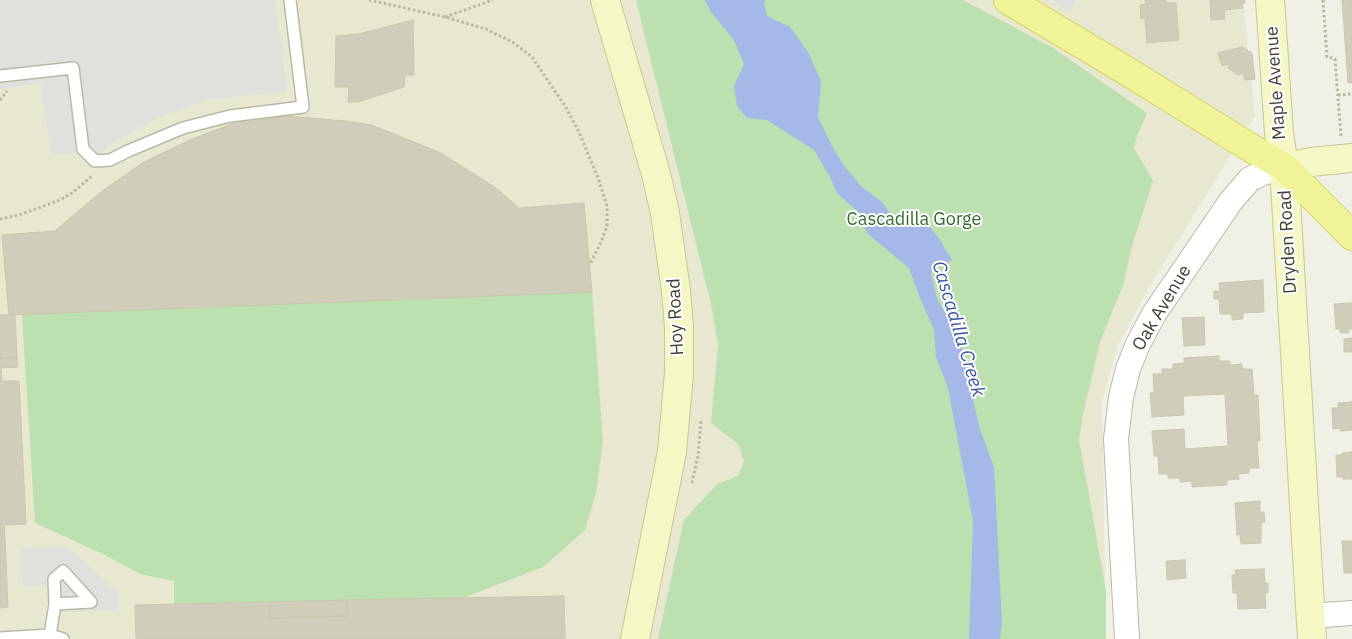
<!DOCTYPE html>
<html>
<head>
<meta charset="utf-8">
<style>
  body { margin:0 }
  canvas { display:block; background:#f0f0e4 }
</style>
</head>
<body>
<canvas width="1352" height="639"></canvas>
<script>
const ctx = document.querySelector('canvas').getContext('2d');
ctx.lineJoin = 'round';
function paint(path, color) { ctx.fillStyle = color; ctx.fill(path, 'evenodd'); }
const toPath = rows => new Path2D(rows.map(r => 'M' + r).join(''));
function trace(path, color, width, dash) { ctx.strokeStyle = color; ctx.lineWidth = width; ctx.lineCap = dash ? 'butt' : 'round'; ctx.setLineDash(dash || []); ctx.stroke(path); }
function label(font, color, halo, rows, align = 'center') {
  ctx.font = font + ' "IBM Plex Sans",sans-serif'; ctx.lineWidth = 4; ctx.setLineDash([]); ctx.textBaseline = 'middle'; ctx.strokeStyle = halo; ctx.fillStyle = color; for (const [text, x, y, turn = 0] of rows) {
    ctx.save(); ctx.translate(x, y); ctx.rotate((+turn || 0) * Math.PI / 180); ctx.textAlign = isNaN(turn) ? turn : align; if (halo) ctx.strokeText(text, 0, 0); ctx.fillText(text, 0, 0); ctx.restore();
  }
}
const education = toPath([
  [0,0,1243,0,1255,116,1149,287,1117,347,1102,403,1106,639,0,639]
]);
const green = toPath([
  [636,0,963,0,1053,48,1147,113,1137,136,1134,148,1153,181,1132,246,1123,285,1100,342,1083,414,1079,440,1106,591,1106,639,658,639,684,520,717,484,738,476,744,461,738,444,711,423,718,345,712,308],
  [286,116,346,121,519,208,584,203,592,292,603,441,596,493,585,530,543,567,463,598,174,604,174,581,140,574,103,554,35,523,22,315,9,315,2,235,55,231,101,192,144,162,192,139,240,121]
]);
const parking = toPath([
  [0,0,275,0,287,92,210,99,162,116,114,142,96,156,70,153,51,154,41,84,0,89],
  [1052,0,1077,0,1069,11],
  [62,546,78,556,117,593,118,610,49,613,48,586,23,587,21,548]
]);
const water = toPath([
  [705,0,765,0,764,3,767,16,790,27,808,52,821,81,818,117,832,146,845,167,862,187,882,202,894,219,921,221,930,227,940,240,952,260,945,265,935,266,931,274,937,299,960,338,966,371,980,429,994,467,1002,623,1000,639,969,639,973,521,948,388,936,357,934,330,920,298,909,268,868,234,857,211,837,193,829,175,814,150,767,120,747,118,737,106,734,86,744,64,734,40,711,12]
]);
const building = toPath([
  [1145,0,1166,0,1166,3,1176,3,1179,40,1147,43,1145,19,1141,19,1140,5,1146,4,1145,0],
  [1210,0,1245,0,1245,3,1242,4,1243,8,1224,10,1225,19,1211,20,1210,0],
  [1342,0,1352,0,1352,83,1348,83,1342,0],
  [413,20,414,75,405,75,404,87,358,102,348,102,349,87,335,87,336,36,359,34,413,20],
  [1242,47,1252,53,1255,79,1245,80,1243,73,1238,75,1229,69,1228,64,1222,66,1218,53,1242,47],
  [286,116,346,121,372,125,441,153,496,188,519,208,584,203,592,292,9,315,2,235,55,231,101,192,144,162,192,139,240,121,286,116],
  [1263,280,1264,312,1243,313,1243,319,1232,320,1232,314,1220,314,1219,299,1214,299,1214,291,1220,291,1219,283,1263,280],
  [1352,303,1352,329,1348,329,1349,333,1340,333,1340,329,1336,329,1334,304,1352,303],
  [0,315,15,315,17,357,0,358,0,315],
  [1204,317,1205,345,1184,346,1182,318,1204,317],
  [1352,338,1352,352,1344,352,1344,339,1352,338],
  [1219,356,1219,361,1230,361,1230,365,1242,364,1242,369,1252,369,1254,395,1258,395,1260,441,1257,441,1259,468,1249,468,1249,473,1238,474,1239,479,1227,480,1227,485,1192,487,1192,481,1180,482,1180,478,1168,478,1168,474,1159,474,1158,456,1154,456,1152,431,1184,429,1185,449,1228,446,1225,394,1183,396,1184,415,1152,417,1150,393,1154,393,1153,374,1162,374,1162,369,1173,369,1173,364,1184,363,1184,358,1219,356],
  [17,357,18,367,1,368,2,381,19,381,26,524,4,525,5,539,0,539,0,358,17,357],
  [1352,402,1352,430,1340,431,1340,428,1333,429,1332,408,1338,408,1338,403,1352,402],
  [1352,452,1352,479,1343,479,1343,477,1337,477,1336,455,1342,455,1342,453,1352,452],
  [1260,501,1260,512,1264,512,1265,522,1261,523,1261,543,1241,544,1240,535,1237,535,1235,503,1260,501],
  [0,539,5,539,8,607,0,608,0,539],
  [1342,541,1352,541,1352,573,1344,573,1342,541],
  [1185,560,1186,578,1167,580,1166,561,1185,560],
  [1264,569,1265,583,1268,583,1268,593,1265,593,1266,608,1238,609,1237,593,1233,593,1232,575,1236,575,1235,570,1264,569],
  [564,596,565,639,136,639,135,605,270,602,270,618,347,616,347,600,564,596],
  [347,600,347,616,270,618,270,602,347,600]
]);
const path = toPath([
  [369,0,445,17,486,29,514,43,532,57,565,106,579,132,598,178,607,206,607,226,601,242,590,264],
  [1323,0,1327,57,1335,59,1341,137],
  [445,17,493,0],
  [1338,95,1352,94],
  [0,100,7,91],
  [0,219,19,215,60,200,72,193,93,175],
  [692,483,698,456,701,420]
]);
const lane = toPath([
  [0,76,73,68,83,149,95,161,110,160,128,151,183,128,230,116,303,107,290,0],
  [50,635,55,604,54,579,63,571,91,602,55,604],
  [0,638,50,635,63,639]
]);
const street = toPath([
  [1311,616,1352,613],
  [1127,639,1116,439,1121,397,1128,369,1138,344,1154,314,1231,201,1250,179,1263,173,1284,167]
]);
const secondary = toPath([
  [605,0,656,174,665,213,676,291,679,328,679,373,672,452,635,639],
  [1270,0,1279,133,1284,167,1312,639],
  [1284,167,1311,162,1352,158]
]);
const primary = toPath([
  [1008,0,1122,68,1246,145,1284,167,1352,236]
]);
const streetNames = [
  ["Maple Avenue",1276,83,-94],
  ["Dryden Road",1288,242,-93],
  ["Oak Avenue",1162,308,-59],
  ["Hoy Road",676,317,-93]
];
const parkNames = [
  ["Cascadilla Gorge",914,220]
];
const waterNames = [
  ["Cascadilla Creek",958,329,73]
];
paint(education, '#e7e8cf');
paint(green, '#bce0b0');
paint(parking, '#e1e0dc');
paint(water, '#a5b8e7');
paint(building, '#d0ceba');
trace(building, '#cac8ae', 1);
trace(lane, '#bab9a7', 14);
trace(street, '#bab9a7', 26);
trace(secondary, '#c6c895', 30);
trace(primary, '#d5d66b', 30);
trace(path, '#bab99a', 3, [2.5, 2.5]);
trace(lane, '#fff', 11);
trace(street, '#fff', 24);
trace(secondary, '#f5f8c5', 28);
trace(primary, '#f1f399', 28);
label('18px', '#414034', '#fff', streetNames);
label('18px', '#336c2e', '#fff', parkNames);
label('italic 19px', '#3956a1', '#fff', waterNames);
</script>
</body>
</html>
